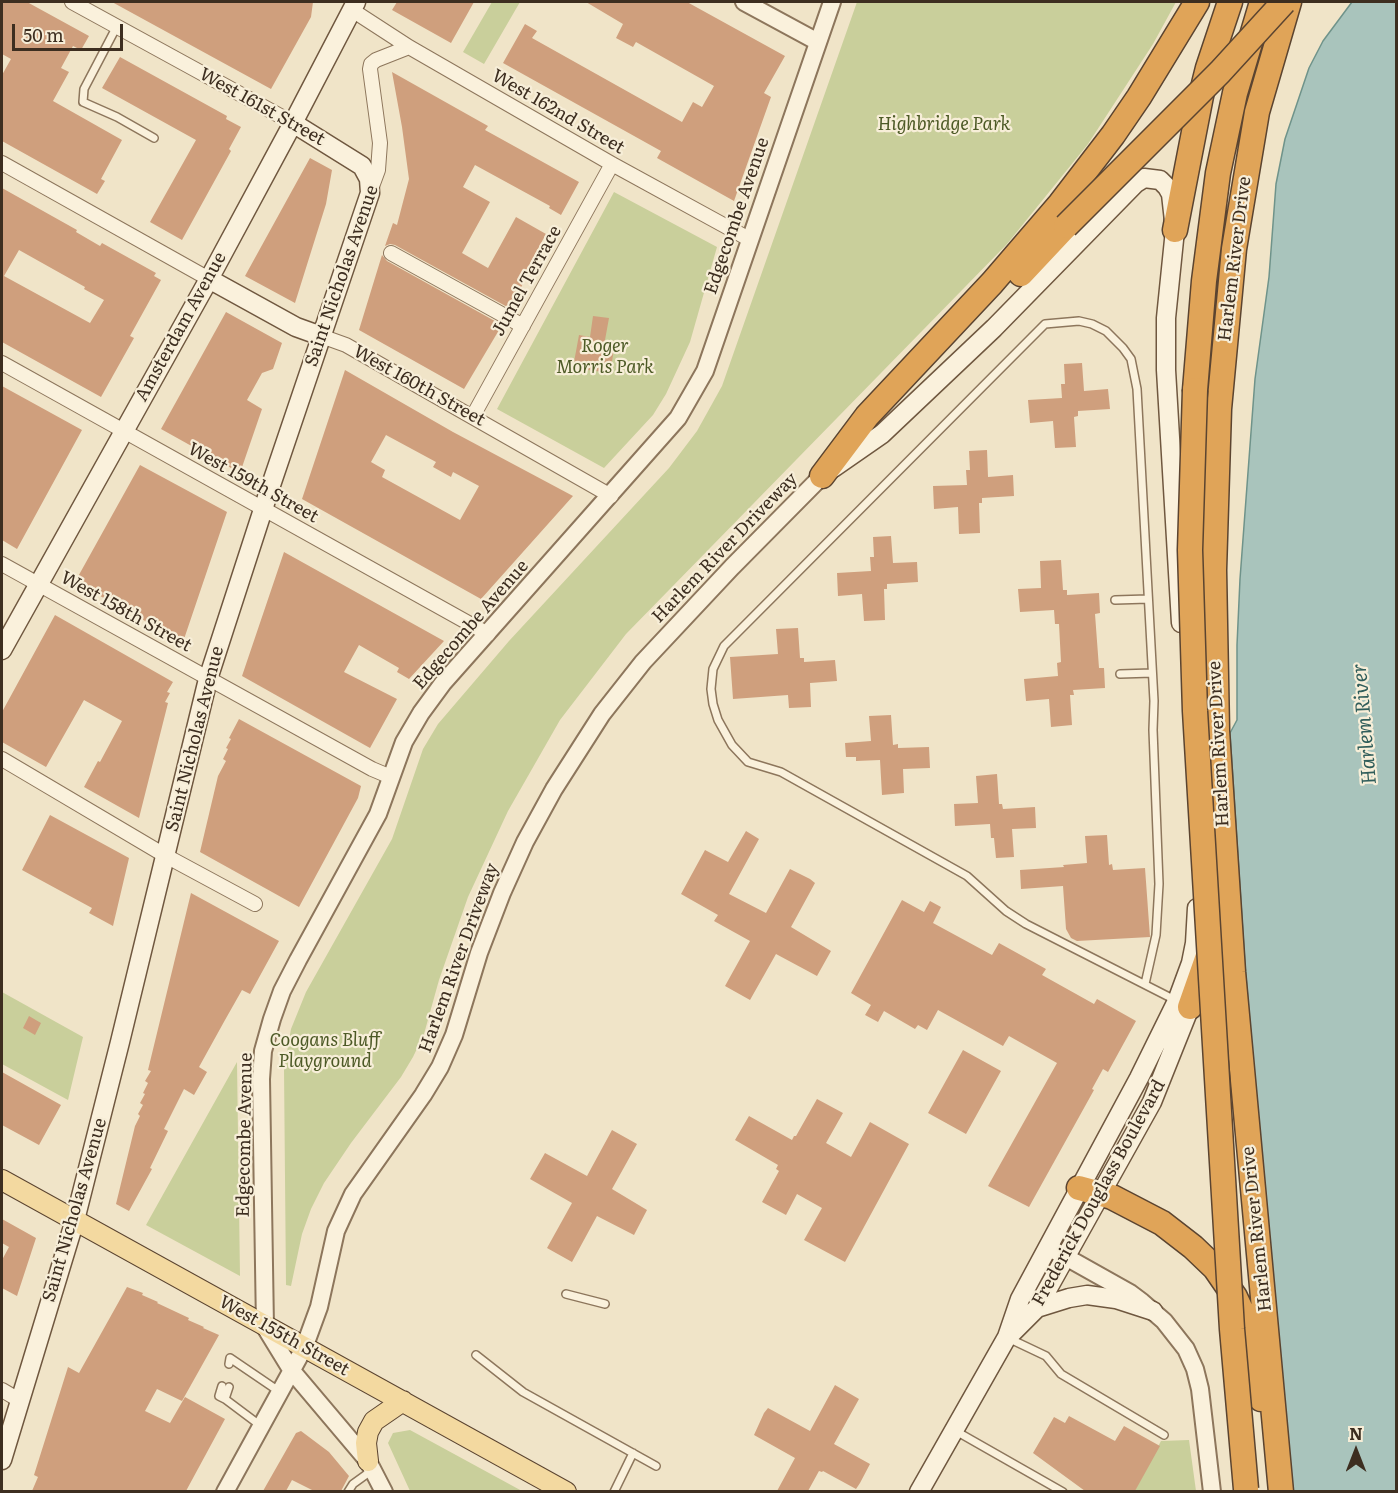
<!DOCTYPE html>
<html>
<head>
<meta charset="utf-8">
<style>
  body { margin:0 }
  #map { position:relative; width:1398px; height:1493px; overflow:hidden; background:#f0e4c8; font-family:Literata,serif }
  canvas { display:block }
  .frame { position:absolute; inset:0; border:3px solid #3d2e20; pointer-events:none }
  .north { position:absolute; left:1326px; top:1421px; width:60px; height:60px; -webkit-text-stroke:4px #f7eed8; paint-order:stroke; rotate:0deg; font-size:16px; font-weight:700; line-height:24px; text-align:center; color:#3d2e20 }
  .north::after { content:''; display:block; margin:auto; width:21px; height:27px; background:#3d2e20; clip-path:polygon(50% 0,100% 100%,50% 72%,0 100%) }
  .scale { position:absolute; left:12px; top:24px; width:111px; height:27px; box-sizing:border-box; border:3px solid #3d2e20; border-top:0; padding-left:8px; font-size:18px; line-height:21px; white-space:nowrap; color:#3d2e20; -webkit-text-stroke:4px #f7eed8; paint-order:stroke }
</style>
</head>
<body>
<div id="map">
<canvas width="1398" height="1493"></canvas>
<div class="frame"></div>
<div class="north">N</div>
<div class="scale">50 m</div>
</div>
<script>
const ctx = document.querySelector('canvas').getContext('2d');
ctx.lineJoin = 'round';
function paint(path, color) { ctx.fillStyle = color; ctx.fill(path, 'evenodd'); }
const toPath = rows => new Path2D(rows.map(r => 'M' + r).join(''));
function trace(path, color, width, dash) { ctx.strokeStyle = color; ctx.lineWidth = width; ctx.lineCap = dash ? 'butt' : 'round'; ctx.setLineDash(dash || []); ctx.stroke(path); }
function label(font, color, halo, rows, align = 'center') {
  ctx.font = font + ' Literata,serif'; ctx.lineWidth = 4.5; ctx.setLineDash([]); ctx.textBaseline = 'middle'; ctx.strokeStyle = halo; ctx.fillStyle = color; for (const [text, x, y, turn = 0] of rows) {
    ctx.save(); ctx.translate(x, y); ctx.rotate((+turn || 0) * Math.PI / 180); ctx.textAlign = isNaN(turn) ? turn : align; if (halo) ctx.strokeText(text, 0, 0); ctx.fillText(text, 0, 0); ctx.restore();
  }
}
const green = toPath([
  [492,2,520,2,484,64,463,52],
  [857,2,1176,2,1153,44,1088,144,1007,244,626,634,560,720,508,811,468,897,439,980,424,1034,413,1057,401,1077,351,1143,324,1183,311,1209,302,1234,291,1286,286,1285,284,1069,291,1029,306,992,392,839,423,749,438,724,509,641,669,468,697,431,722,386],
  [614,192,717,247,690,342,666,394,653,415,604,468,497,409],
  [2,992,83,1037,68,1100,2,1064],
  [237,1062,240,1276,146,1225],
  [410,1430,522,1491,410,1491,388,1443,393,1433],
  [1189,1440,1196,1491,1134,1492,1161,1441]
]);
const water = toPath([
  [1352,2,1396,2,1396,1491,1293,1491,1257,1107,1245,965,1230,733,1237,720,1237,645,1240,579,1255,379,1269,277,1276,184,1285,139,1309,68,1323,41,1352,2]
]);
const building = toPath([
  [2,2,27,2,89,36,81,50,73,46,61,68,69,72,53,101,122,140,101,179,105,181,97,194,2,141,2,75,11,59,2,54],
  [112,2,313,2,311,17,271,89],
  [397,2,474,2,451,43,392,10],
  [586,2,687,2,785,56,764,93,771,97,734,201,657,158,661,151,503,63,525,24,537,31,532,38,682,122,693,102,702,107,714,86,636,42,633,47,616,38,623,24],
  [120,57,227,116,226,119,241,127,229,149,231,151,182,240,150,222,196,140,102,88],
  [392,72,488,126,485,130,579,182,561,215,549,208,550,206,475,165,463,187,490,202,462,253,488,268,516,217,546,234,522,278,525,279,511,309,395,245,390,244,385,246,393,223,397,225,409,179,402,127],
  [310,158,332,170,326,204,295,303,245,276],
  [2,188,77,230,76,232,100,246,102,243,156,273,154,276,161,280,130,336,134,338,101,397,2,342],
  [19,250,85,287,84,289,104,300,90,323,4,276],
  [382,255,387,261,502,325,464,389,359,330],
  [226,312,282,343,273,369,262,373,247,400,262,409,240,473,161,429],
  [593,316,609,318,605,340,615,342,611,368,603,367,603,372,581,369,582,364,574,362,579,335,590,337],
  [1082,363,1084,391,1108,389,1110,409,1078,411,1078,416,1074,417,1076,447,1055,448,1053,421,1030,423,1028,400,1062,398,1061,384,1065,384,1064,364],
  [345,370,453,432,573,496,481,599,302,499],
  [386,435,436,462,433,467,451,477,453,472,479,486,460,520,382,477,385,470,371,462],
  [2,386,82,430,17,549,2,540],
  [987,450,988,477,1013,475,1014,496,982,498,982,503,979,503,980,533,959,534,958,507,934,509,933,486,967,485,966,470,970,470,969,451],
  [140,465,227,512,183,642,75,582],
  [891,536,893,563,917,562,918,582,887,584,887,589,884,589,885,620,864,621,862,594,838,596,837,573,871,571,870,557,874,557,873,537],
  [284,552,444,641,409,679,397,672,399,668,359,645,344,672,397,699,370,748,242,676],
  [1061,560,1063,590,1067,590,1067,595,1099,593,1100,613,1095,614,1099,668,1104,668,1105,688,1073,690,1074,695,1070,695,1072,725,1051,727,1049,699,1026,701,1024,679,1058,676,1057,663,1061,662,1059,624,1055,624,1054,610,1020,612,1018,589,1041,588,1040,561],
  [55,615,173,682,167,692,170,693,165,702,168,703,139,818,84,787,98,761,100,762,122,721,84,700,46,767,2,742,2,712],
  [798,628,800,658,804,658,804,662,835,660,837,681,810,683,811,707,789,708,788,695,733,699,730,657,778,654,776,629],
  [891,715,893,745,898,744,898,748,929,747,930,768,903,769,904,793,882,795,880,760,856,761,856,757,846,757,845,743,871,741,869,716],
  [239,719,361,786,358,798,299,907,200,852,218,776,226,761,223,759,228,749,226,748,231,739,229,738],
  [997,774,999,804,1002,804,1003,809,1035,807,1036,828,1012,829,1014,857,996,858,994,838,991,838,990,824,955,826,954,804,978,803,976,776],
  [50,815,129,858,113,926,89,913,92,908,22,870],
  [746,831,759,839,729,894,766,913,790,869,810,879,815,883,791,927,831,951,817,976,776,954,750,1000,725,986,750,941,714,921,718,915,681,894,705,850,728,862],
  [1107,835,1109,865,1112,864,1113,870,1145,868,1150,937,1077,941,1071,938,1066,929,1063,886,1021,889,1020,870,1064,867,1063,865,1087,863,1085,836],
  [191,893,279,941,250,994,242,990,225,1020,199,1067,207,1072,194,1095,184,1089,164,1129,168,1131,150,1168,152,1169,129,1211,116,1204,135,1126,140,1116,138,1114,143,1105,140,1103,145,1094,143,1093,148,1083,145,1081,151,1071,148,1070],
  [902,900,924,912,930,901,941,907,933,923,992,955,999,943,1046,969,1042,975,1094,1004,1097,999,1136,1021,1108,1072,1103,1069,1092,1089,1094,1090,1029,1207,988,1186,1057,1063,1009,1036,1003,1046,938,1010,927,1030,918,1025,915,1029,884,1011,878,1022,865,1015,871,1005,851,993],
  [29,1016,41,1023,35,1035,23,1028],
  [963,1050,1001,1071,966,1134,928,1113],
  [2,1072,61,1105,39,1145,2,1125],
  [817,1099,843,1113,826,1143,851,1157,870,1122,909,1144,845,1262,804,1240,822,1208,797,1194,786,1215,762,1202,779,1171,776,1169,778,1165,735,1140,749,1116,792,1140,794,1136,796,1136],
  [612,1130,637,1144,612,1189,647,1210,634,1235,597,1216,572,1262,547,1248,572,1203,530,1179,545,1153,587,1176],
  [2,1219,36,1238,17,1296,2,1288,2,1260,9,1247,2,1243],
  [127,1287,143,1293,142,1295,158,1302,157,1303,189,1318,188,1320,204,1327,203,1328,219,1335,182,1401,157,1389,145,1411,170,1423,185,1397,225,1419,186,1491,32,1491,38,1477,34,1475,68,1367,79,1373],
  [835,1385,859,1399,834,1444,870,1464,860,1483,856,1489,823,1471,822,1472,819,1471,808,1491,777,1491,795,1458,754,1435,764,1413,768,1408,810,1431],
  [1069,1416,1115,1441,1124,1426,1160,1446,1135,1491,1085,1491,1033,1453,1054,1417,1065,1423],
  [301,1431,329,1452,349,1476,341,1491,314,1491,292,1480,286,1491,263,1491,296,1433]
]);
const service = toPath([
  [117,26,84,89,83,102,117,117,154,138],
  [1115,600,1148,599],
  [1120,674,1152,673],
  [1145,984,1156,935,1159,884,1153,730,1154,701,1137,389,1131,359,1123,348,1106,331,1092,324,1079,321,1045,324,724,646,713,669,711,689,713,704,718,720,732,745,748,762,781,772,967,876,1006,911,1026,924,1177,1001],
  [566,1294,605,1304],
  [1008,1338,1046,1356,1061,1374,1164,1435],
  [476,1355,523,1392,656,1466],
  [229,1364,230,1358,280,1392],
  [222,1386,219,1396,225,1399],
  [229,1387,225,1399,261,1426],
  [954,1430,1063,1492],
  [348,1492,353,1484,371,1471],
  [614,1492,633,1453]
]);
const minor = toPath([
  [72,2,293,123],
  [352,10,409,47,612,164,749,239],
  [2,163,209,279],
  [371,189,378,170,380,143,370,69,371,64,376,60,409,47],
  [391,253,523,326],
  [321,336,346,345,611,496],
  [2,363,488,634],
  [473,416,612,164],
  [2,564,372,769,391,777],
  [2,759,166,856,255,904],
  [2,1390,19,1400]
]);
const tertiary = toPath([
  [744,2,818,42],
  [1048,1247,1130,1293,1142,1302,1164,1321,1186,1349,1195,1369,1200,1389,1212,1492],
  [225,1492,304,1348,319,1307,336,1231,353,1194,423,1095,440,1067,454,1035,479,953,502,893,525,842,554,789,602,714,643,662,732,567,822,476],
  [384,1492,368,1461,292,1371,265,1327,261,1079,263,1051,272,1019,282,991,298,960,378,814,404,742,421,713,443,683,678,418,705,371,832,2]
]);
const secondary = toPath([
  [209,279,296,327,321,336],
  [833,468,882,434,994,328,1136,183,1144,178,1160,180,1167,187,1171,194,1175,230,1166,318,1166,370,1181,623],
  [2,650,209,279,293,123,356,2],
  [1037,1308,1069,1298,1087,1295,1116,1299,1153,1311],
  [1010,1335,1037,1308,1152,1102,1190,1007,1179,1001],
  [2,1460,75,1220,120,1042,208,679,269,491,370,193,369,179,362,166,293,123],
  [919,1492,1007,1337,1020,1299,1139,1078,1177,1001,1191,963,1195,943,1197,908]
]);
const primary = toPath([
  [2,1180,566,1492],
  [368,1461,366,1443,368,1432,374,1421,403,1401]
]);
const motorway = toPath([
  [1175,230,1201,96,1208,68,1230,2],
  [1021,274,1066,226],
  [1195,390,1204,281,1218,173,1235,93,1262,2],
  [822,476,867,416,992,283,1060,204,1113,135,1139,97,1197,2],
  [1190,1007,1209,953],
  [1079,1188,1112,1197,1162,1223,1193,1247,1215,1268,1235,1297,1242,1312,1250,1339,1254,1373,1261,1399],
  [1281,1492,1233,972,1217,731,1214,570,1219,409,1234,249,1257,112,1289,2]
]);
const motorwayBridge = toPath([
  [1066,226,1220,72,1284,2],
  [1195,390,1190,550,1195,711,1232,1329,1246,1489]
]);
const streetNames = [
  ["West 161st Street",262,107,29],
  ["West 162nd Street",558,112,30],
  ["Edgecombe Avenue",737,216,-71],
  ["Harlem River Drive",1235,259,-83],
  ["Saint Nicholas Avenue",342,276,-71],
  ["Jumel Terrace",527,281,-61],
  ["Amsterdam Avenue",181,327,-61],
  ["West 160th Street",419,386,29],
  ["West 159th Street",253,483,29],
  ["Harlem River Driveway",725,548,-46],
  ["West 158th Street",126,612,29],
  ["Edgecombe Avenue",471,625,-49],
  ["Saint Nicholas Avenue",195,739,-76],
  ["Harlem River Drive",1219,744,-93],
  ["Harlem River Driveway",459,958,-70],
  ["Edgecombe Avenue",245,1135,-89],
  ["Frederick Douglass Boulevard",1099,1193,-61],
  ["Saint Nicholas Avenue",75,1210,-74],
  ["Harlem River Drive",1257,1229,-96],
  ["West 155th Street",284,1336,29]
];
const parkNames = [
  ["Highbridge Park",944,125],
  ["Roger",605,347],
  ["Morris Park",605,368],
  ["Coogans Bluff",325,1041],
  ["Playground",325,1062]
];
const waterNames = [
  ["Harlem River",1365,724,-95]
];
paint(green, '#c9cf9b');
paint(water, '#a9c4bc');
trace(water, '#6f938a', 1.5);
paint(building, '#cf9f7d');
trace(service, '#8d765c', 10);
trace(minor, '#8d765c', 16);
trace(tertiary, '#8d765c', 20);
trace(secondary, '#6f573f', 21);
trace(primary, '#5b4430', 22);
trace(motorway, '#5b4430', 27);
trace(service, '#faf1dc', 7);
trace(minor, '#faf1dc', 14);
trace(tertiary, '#faf1dc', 16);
trace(secondary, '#faf1dc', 18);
trace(primary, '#f3d9a0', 20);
trace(motorway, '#e0a458', 24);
trace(motorwayBridge, '#5b4430', 27, []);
trace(motorwayBridge, '#e0a458', 24);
label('18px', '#3d2e20', '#f7eed8', streetNames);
label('italic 18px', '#4d5a26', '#f7eed8', parkNames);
label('italic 20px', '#2f5d5a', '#f7eed8', waterNames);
</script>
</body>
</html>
